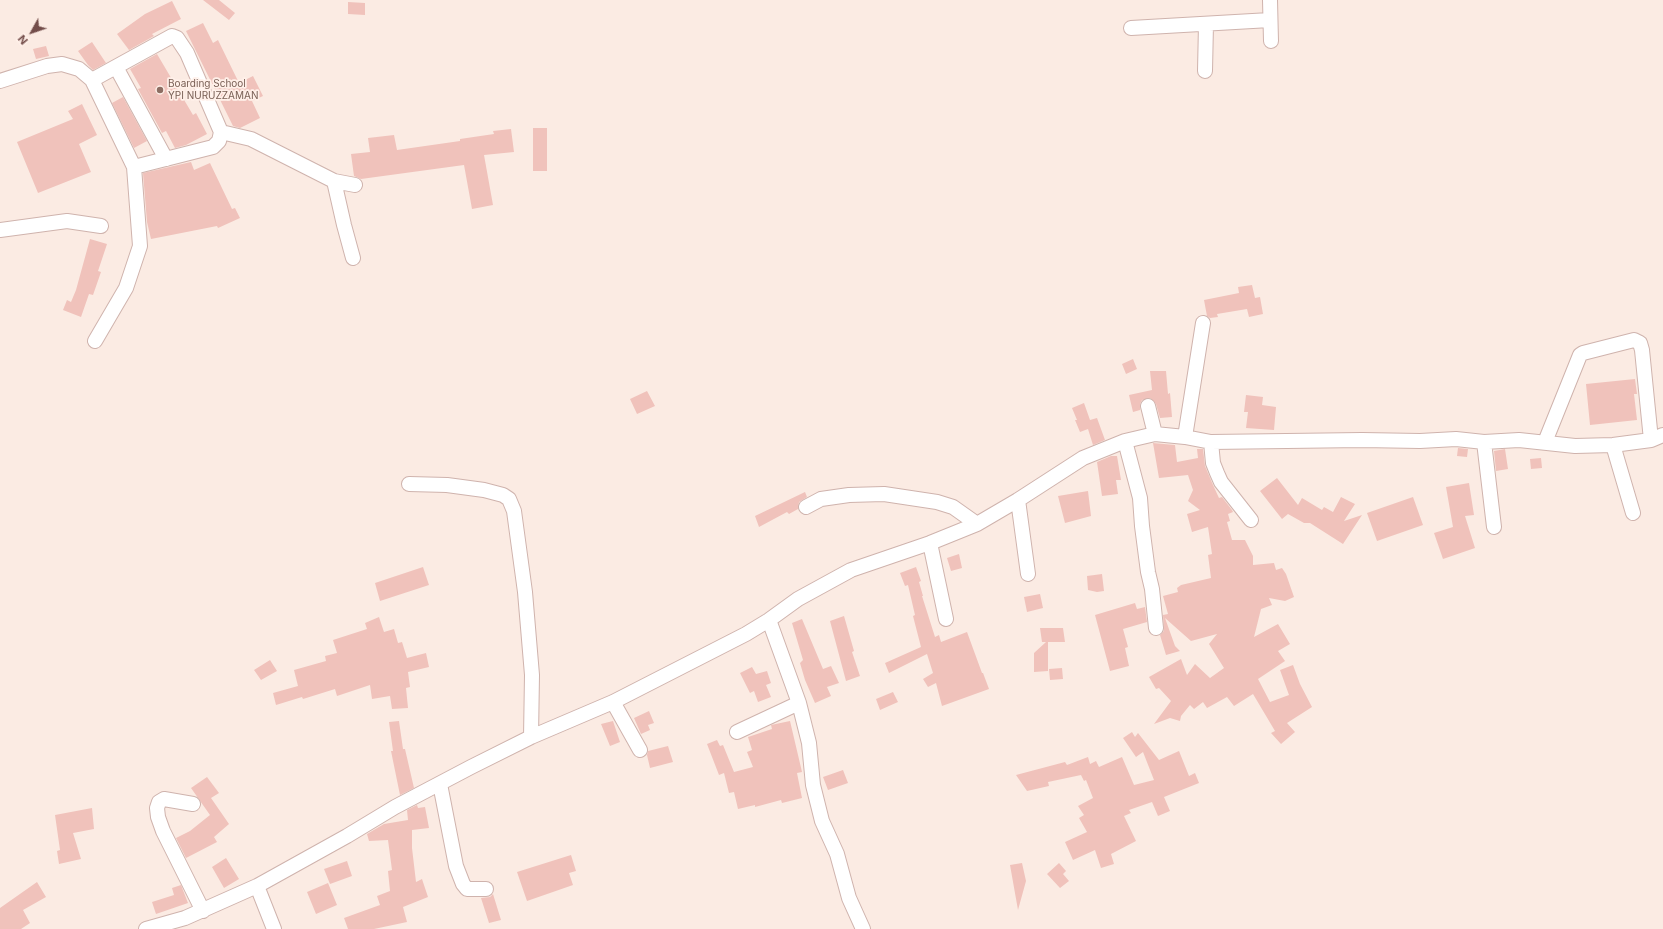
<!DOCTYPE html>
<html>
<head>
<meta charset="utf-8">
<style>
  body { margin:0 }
  #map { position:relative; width:1663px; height:929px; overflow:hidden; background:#fbebe3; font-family:Inter,sans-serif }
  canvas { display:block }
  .north { position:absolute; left:12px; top:12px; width:40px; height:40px; -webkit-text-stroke:3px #fff0e9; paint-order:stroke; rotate:230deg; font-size:11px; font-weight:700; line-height:16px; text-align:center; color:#734d4a }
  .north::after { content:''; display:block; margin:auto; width:14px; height:18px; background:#734d4a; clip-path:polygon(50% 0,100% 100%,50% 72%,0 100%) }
</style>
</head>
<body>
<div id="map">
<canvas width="1663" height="929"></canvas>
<div class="north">N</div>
</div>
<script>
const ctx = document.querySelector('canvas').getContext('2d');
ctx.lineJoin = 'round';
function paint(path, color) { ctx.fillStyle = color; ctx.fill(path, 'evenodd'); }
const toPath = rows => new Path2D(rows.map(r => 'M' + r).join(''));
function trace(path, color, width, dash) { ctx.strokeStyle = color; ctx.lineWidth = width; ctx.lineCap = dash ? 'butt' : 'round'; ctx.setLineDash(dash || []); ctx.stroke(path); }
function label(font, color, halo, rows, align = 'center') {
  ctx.font = font + ' Inter,sans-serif'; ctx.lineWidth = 3.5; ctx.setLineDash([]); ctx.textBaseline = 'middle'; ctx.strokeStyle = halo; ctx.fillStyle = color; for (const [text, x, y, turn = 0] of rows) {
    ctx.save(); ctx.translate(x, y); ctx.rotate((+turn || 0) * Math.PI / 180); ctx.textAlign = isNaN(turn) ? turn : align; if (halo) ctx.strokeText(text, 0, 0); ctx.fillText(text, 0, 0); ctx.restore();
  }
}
const building = toPath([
  [203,0,219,0,235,13,229,20],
  [172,1,181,19,152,34,154,36,129,50,117,34,145,14],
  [348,2,365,3,365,15,348,14],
  [203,23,213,43,218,40,239,83,253,76,263,96,252,101,260,118,240,128,233,126,186,31],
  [92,42,106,63,93,70,88,65,78,51],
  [46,46,49,56,36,59,33,49],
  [157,54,193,115,196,113,207,134,186,145,175,148,166,131,162,133,138,89,141,88,130,69],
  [123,97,147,141,134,148,112,103],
  [82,104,97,135,79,144,91,172,38,193,17,142,73,119,68,111],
  [533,128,547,128,547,171,533,171],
  [511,129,514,152,484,155,493,205,472,209,464,165,361,179,354,176,351,154,370,152,368,138,394,135,397,150,460,141,460,139,494,134,493,131],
  [191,162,194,170,210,163,232,209,235,208,240,218,218,228,217,226,151,239,147,222,143,173],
  [90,239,107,244,98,271,101,272,93,295,89,294,81,317,63,310,67,300,71,302,76,290],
  [1252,285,1255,298,1260,297,1263,314,1249,317,1247,309,1217,314,1218,317,1210,318,1207,316,1204,300,1239,293,1238,287],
  [1133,359,1137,369,1126,374,1122,364],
  [1150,371,1166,371,1168,394,1170,393,1172,417,1160,418,1156,404,1150,398,1142,400,1140,404,1140,410,1133,412,1129,395,1152,390],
  [1635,379,1637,394,1634,394,1637,420,1590,425,1586,384],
  [647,391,655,406,637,414,630,399],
  [1246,395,1263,397,1262,405,1276,407,1274,430,1246,428,1248,412,1244,412],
  [1084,403,1090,420,1097,418,1105,440,1093,445,1088,429,1080,432,1075,420,1077,420,1072,408],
  [1153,443,1175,445,1177,462,1198,458,1197,449,1203,449,1205,466,1213,485,1219,498,1222,497,1232,510,1233,512,1228,514,1230,521,1227,522,1232,540,1245,540,1253,556,1253,565,1274,563,1276,570,1282,568,1286,574,1294,597,1285,601,1269,598,1272,605,1261,609,1254,637,1278,624,1290,644,1278,651,1285,661,1258,679,1270,702,1289,695,1280,670,1293,665,1300,684,1312,707,1287,723,1295,732,1281,744,1271,733,1275,731,1253,694,1234,706,1227,697,1207,708,1203,702,1194,709,1190,705,1181,716,1180,721,1170,718,1154,724,1171,701,1159,688,1156,689,1149,677,1181,659,1187,675,1195,664,1210,678,1224,668,1209,644,1217,634,1191,641,1165,618,1175,646,1180,651,1166,655,1160,635,1164,631,1163,615,1168,614,1163,596,1178,592,1177,588,1181,585,1211,578,1208,555,1212,554,1208,527,1192,532,1187,514,1200,510,1188,501,1193,490,1188,475,1159,478],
  [1458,448,1468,449,1467,457,1457,456],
  [1505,449,1508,469,1496,471,1494,451],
  [1111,456,1117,456,1121,480,1116,480,1118,494,1102,496,1097,462],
  [1541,458,1542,468,1531,469,1530,459],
  [1277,478,1298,505,1302,498,1322,510,1324,507,1333,512,1341,497,1355,504,1344,521,1362,515,1343,544,1310,523,1304,523,1288,514,1282,519,1260,491],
  [1469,483,1474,515,1465,516,1475,548,1443,559,1434,533,1453,527,1446,487],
  [1088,491,1091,516,1065,523,1058,496],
  [805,492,807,497,799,502,798,509,789,514,787,512,759,527,755,516],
  [1413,497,1423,525,1377,541,1367,513],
  [959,554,962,568,951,571,947,558],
  [423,567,429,585,380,601,375,583],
  [916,567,921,581,919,582,923,596,922,596,935,637,939,635,941,642,967,632,982,673,983,673,989,689,942,706,936,683,928,687,923,679,933,673,927,654,889,673,885,663,921,647,913,616,915,615,908,585,905,586,900,573],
  [1102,574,1104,591,1097,592,1088,590,1087,576],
  [1040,594,1043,608,1027,612,1024,597],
  [1135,603,1137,609,1145,607,1147,622,1123,629,1128,647,1125,648,1129,666,1110,671,1095,615],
  [844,616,854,651,852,652,860,676,846,681,830,621],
  [379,617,384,632,394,629,398,643,402,642,407,658,426,653,429,667,408,672,410,687,406,688,408,708,392,709,390,696,372,699,370,685,337,696,335,689,303,699,302,697,276,705,273,693,298,686,294,670,326,661,325,656,337,653,333,640,367,629,365,623],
  [802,619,823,669,831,666,839,683,827,687,831,696,815,703,805,680,800,663,803,660,792,623],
  [1040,628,1063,628,1065,642,1048,642,1048,671,1034,672,1034,653,1046,642,1042,642],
  [270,660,277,671,261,680,254,670],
  [752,667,756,674,767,671,771,683,766,685,771,697,758,702,754,691,750,693,740,673],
  [1062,668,1063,679,1050,680,1049,669],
  [893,692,898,702,880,710,876,699],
  [649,711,654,723,648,725,650,730,641,734,634,718],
  [399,721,403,749,405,749,414,788,400,795,391,751,393,751,389,722],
  [613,721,620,742,610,746,601,724],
  [790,721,802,772,797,773,802,798,782,803,781,800,755,807,755,805,738,809,734,792,729,793,724,773,719,775,707,744,717,740,720,746,723,745,734,772,753,767,747,752,752,750,748,737,772,729,771,725],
  [1132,732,1135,737,1138,733,1159,760,1179,751,1189,776,1195,773,1199,783,1164,797,1170,811,1158,816,1152,802,1129,810,1131,813,1124,816,1136,841,1111,854,1114,864,1101,868,1095,850,1073,860,1065,842,1087,832,1079,818,1084,815,1078,806,1093,798,1086,780,1084,781,1081,775,1048,782,1049,786,1027,791,1016,775,1065,762,1067,765,1088,757,1090,764,1096,761,1099,767,1122,757,1134,785,1154,780,1143,752,1136,757,1123,738],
  [668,746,673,762,650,768,647,755,648,751],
  [843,770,848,783,828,790,823,777],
  [207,777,219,793,211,798,229,824,214,837,217,842,186,858,176,838,190,831,210,815,191,788],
  [417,805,418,808,425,807,429,828,412,830,412,848,416,882,422,879,428,897,403,907,407,922,374,929,348,929,344,918,380,905,377,896,390,891,388,871,392,870,388,840,369,841,367,834,384,824,408,820,407,810],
  [92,808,94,829,73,833,81,859,59,864,57,851,60,850,55,815],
  [571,855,576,871,569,873,573,885,527,901,517,872],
  [226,858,239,879,224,888,212,867],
  [347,861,352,876,330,884,324,869],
  [1022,863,1026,881,1018,910,1010,865],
  [1059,863,1066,871,1063,874,1069,881,1060,888,1047,874],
  [37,882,46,897,23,910,30,923,21,929,0,929,0,908],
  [328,883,337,905,316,914,307,892],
  [181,885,188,903,156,914,152,902,174,895,172,888],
  [493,894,501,920,489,923,481,898,490,897]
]);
const minor = toPath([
  [1270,0,1271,41],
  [1131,28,1270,20],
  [116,67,166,159],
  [1205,71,1206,24],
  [92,80,172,36,177,38,187,53,221,132,219,141,213,147,134,167],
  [0,81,47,66,62,64,79,69,92,80,134,167,140,246,126,288,95,341],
  [221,132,251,139,334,181,344,225,353,258],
  [334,181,355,185],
  [0,230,67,221,101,226],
  [1148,406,1155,434],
  [1185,437,1203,323],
  [1125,441,1140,498,1142,526,1148,572,1152,589,1156,628],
  [1211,442,1213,463,1217,473,1221,482,1251,520],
  [1484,442,1494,527],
  [1545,442,1580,355,1583,353,1634,340,1640,343,1642,350,1651,440],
  [1613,445,1633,513],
  [409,484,447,485,484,490,503,495,509,499,514,511,525,592,532,675,531,737],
  [1018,500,1028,574],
  [806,507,821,499,849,495,884,494,937,502,953,507,977,524],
  [930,543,946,619],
  [769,620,799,703,809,743,813,785,822,821,837,854,849,898,863,929],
  [613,702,640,750],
  [737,732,799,703],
  [440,784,456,866,463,884,467,889,486,889],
  [193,804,164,799,159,802,157,808,158,817,163,831,203,911],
  [257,886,274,929],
  [146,929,185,918,257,886,347,836,395,807,471,767,531,737,613,702,746,634,769,620,798,599,851,570,930,543,977,524,1018,500,1083,458,1125,441,1155,434,1185,437,1211,442,1362,440,1420,441,1456,439,1484,442,1519,440,1575,446,1613,445,1651,440,1663,435]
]);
const markers = [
  [160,90,4,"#8d6e63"]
];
const educationNames = [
  ["Boarding School",168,84],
  ["YPI NURUZZAMAN",168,96]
];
paint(building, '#f0c2bb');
trace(minor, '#cfb3ad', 16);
trace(minor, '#fff', 14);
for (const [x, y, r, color] of markers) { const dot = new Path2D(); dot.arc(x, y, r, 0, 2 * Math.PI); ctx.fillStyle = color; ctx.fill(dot); trace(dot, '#fff0e9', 1.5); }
label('10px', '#785e54', '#fff0e9', educationNames, 'left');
</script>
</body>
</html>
